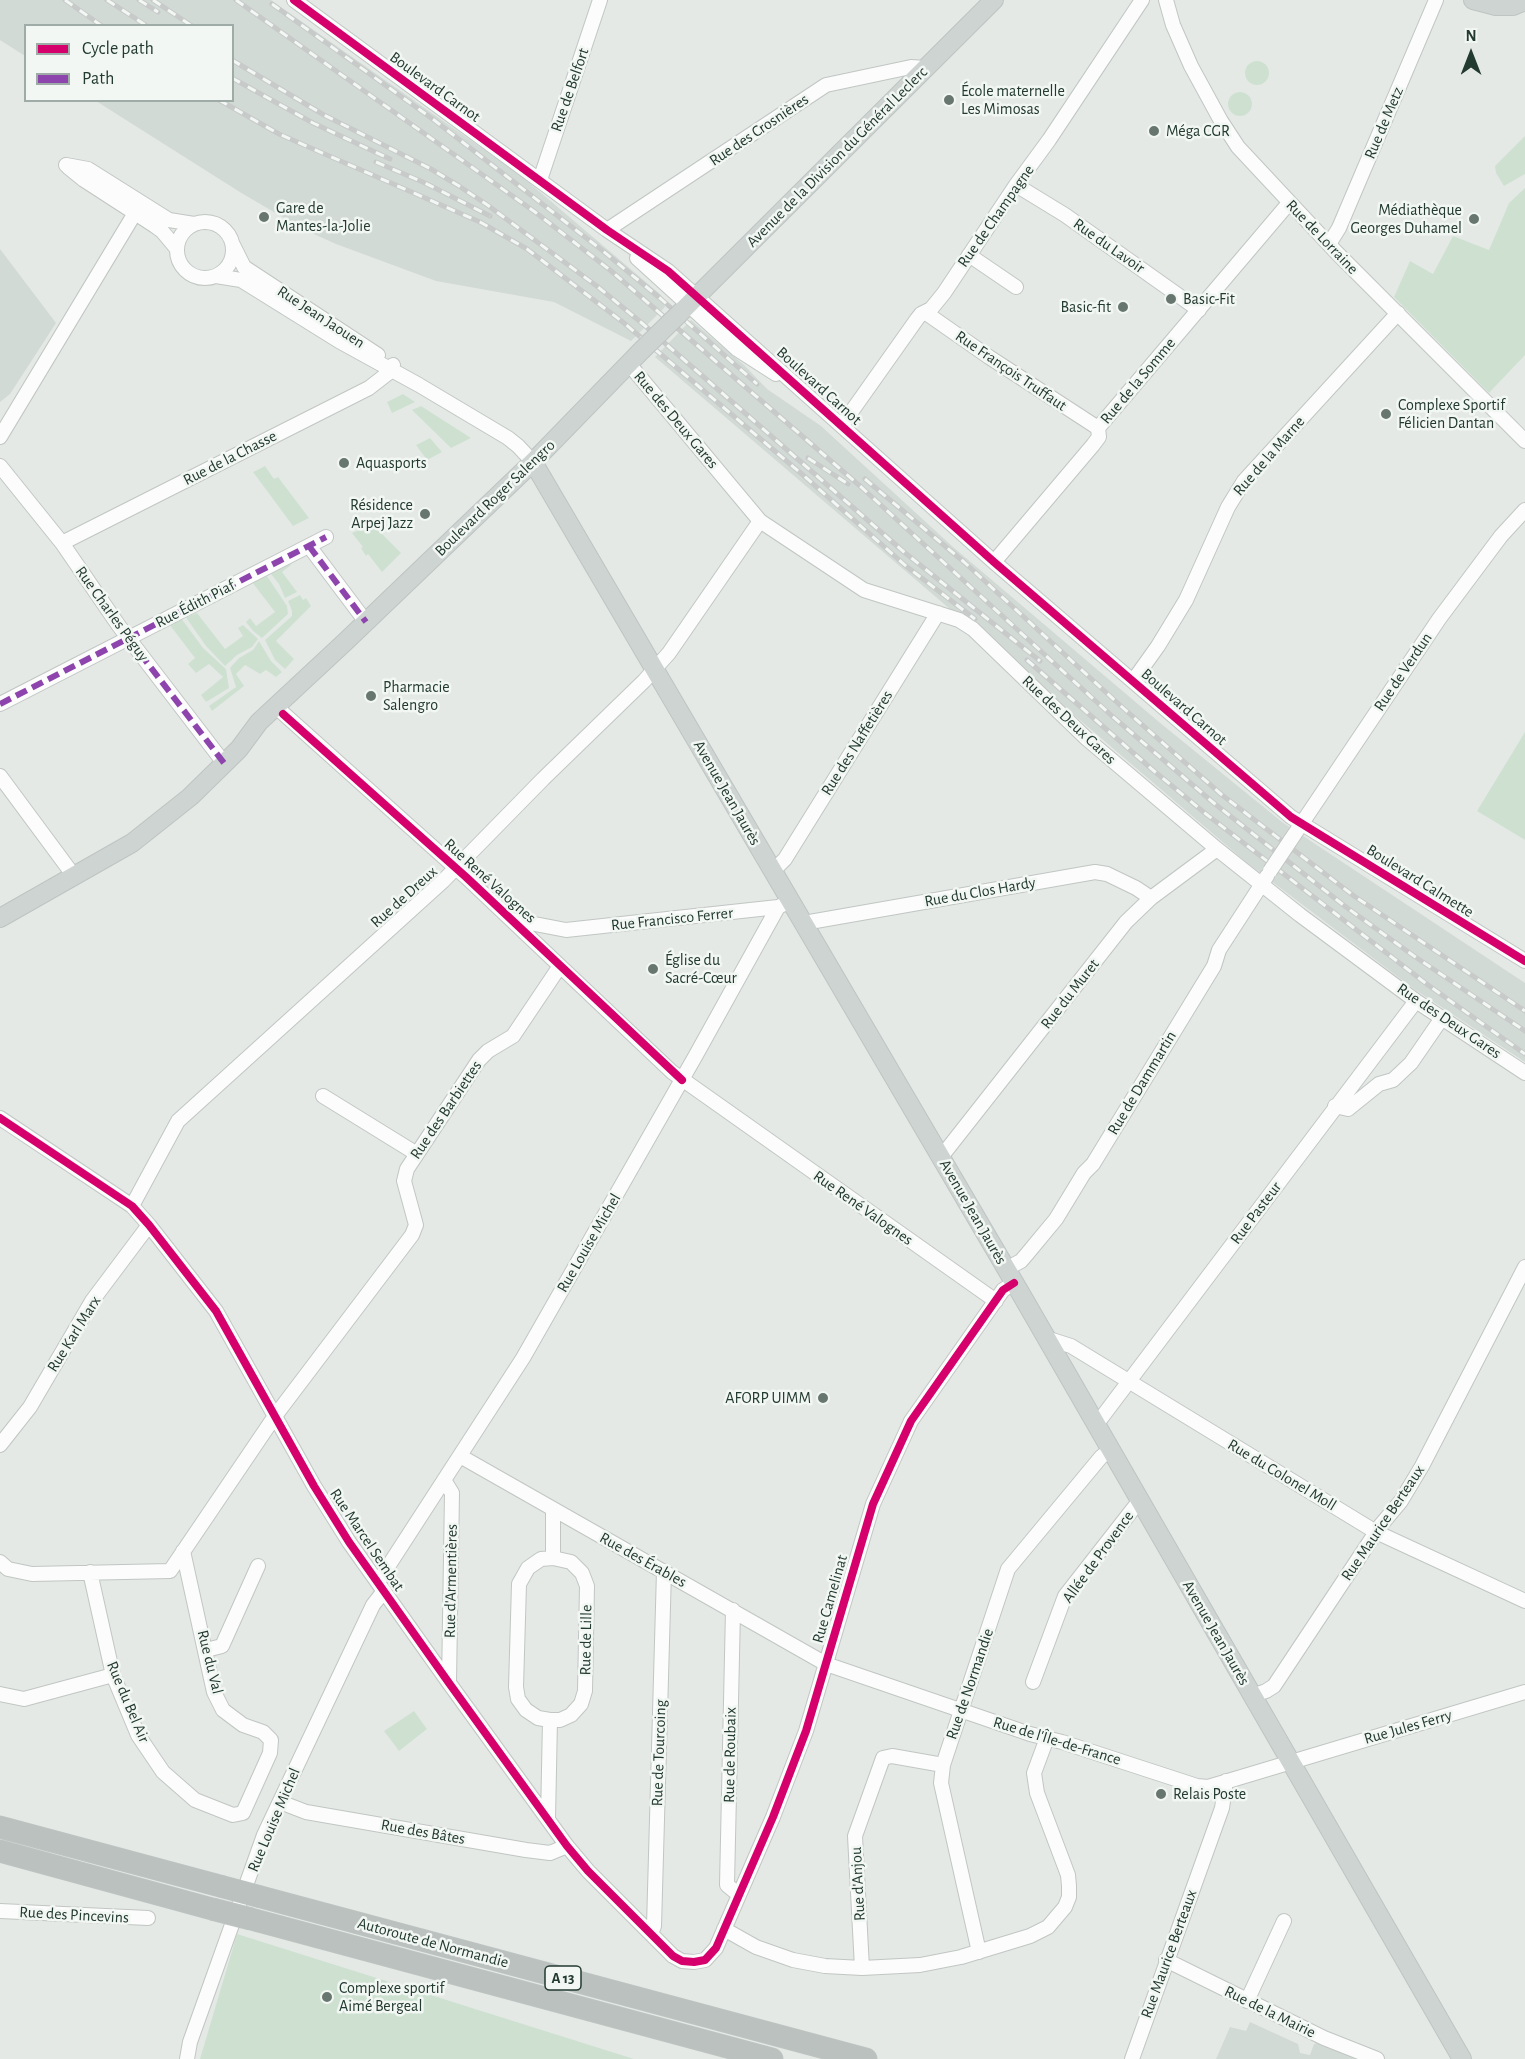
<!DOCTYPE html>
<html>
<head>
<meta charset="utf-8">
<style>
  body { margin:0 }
  #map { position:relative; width:1525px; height:2059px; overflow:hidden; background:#e4e9e6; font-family:"Alegreya Sans",sans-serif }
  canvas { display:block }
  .legend { position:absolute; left:24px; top:24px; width:210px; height:78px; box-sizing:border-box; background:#f2f7f4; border:2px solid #9faba6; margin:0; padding:8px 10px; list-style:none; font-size:18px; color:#233a30 }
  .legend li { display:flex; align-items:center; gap:12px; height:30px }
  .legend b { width:30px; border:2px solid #9faba6 }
  .north { position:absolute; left:1441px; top:24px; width:60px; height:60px; -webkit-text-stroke:4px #f2f7f4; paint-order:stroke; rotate:0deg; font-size:16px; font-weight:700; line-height:24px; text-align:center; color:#233a30 }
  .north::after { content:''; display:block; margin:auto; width:21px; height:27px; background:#233a30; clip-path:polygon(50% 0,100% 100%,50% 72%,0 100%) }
</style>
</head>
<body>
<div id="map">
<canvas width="1525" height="2059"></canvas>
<ul class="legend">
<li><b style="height:8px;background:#d6006c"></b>Cycle path</li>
<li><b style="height:8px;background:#8e44ad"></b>Path</li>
</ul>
<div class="north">N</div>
</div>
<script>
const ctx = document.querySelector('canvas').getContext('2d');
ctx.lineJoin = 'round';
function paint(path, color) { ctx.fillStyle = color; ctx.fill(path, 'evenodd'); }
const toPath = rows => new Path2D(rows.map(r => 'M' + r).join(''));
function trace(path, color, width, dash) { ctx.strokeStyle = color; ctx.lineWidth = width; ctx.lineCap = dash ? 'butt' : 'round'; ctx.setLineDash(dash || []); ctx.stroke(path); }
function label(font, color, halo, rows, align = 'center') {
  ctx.font = font + ' "Alegreya Sans",sans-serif'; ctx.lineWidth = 5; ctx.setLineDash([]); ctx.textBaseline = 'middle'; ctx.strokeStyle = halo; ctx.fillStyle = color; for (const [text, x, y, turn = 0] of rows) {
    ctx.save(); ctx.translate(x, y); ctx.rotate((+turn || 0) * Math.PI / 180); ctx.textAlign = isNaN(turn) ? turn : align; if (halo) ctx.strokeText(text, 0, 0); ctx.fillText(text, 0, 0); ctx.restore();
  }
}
const built = toPath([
  [0,0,271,0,520,175,661,295,665,307,631,341,554,302,436,281,336,244,305,230,243,194,96,101,232,100,232,26,26,26,25,56,0,40],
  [0,249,56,323,10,394,0,402],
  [691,320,744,365,767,389,821,426,953,547,1159,722,1282,822,1525,983,1525,1062,1414,989,1246,862,655,357],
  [1250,2022,1298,2044,1300,2053,1310,2055,1314,2044,1319,2042,1365,2059,1216,2059,1230,2027,1246,2031]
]);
const green = toPath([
  '1245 73a12 12 0 1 1 24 0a12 12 0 1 1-24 0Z',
  '1228 104a12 12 0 1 1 24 0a12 12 0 1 1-24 0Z',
  [1525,136,1525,174,1504,186,1496,173,1495,166],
  [1525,188,1525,355,1489,393,1394,297,1410,261,1433,274,1453,236,1489,250,1509,203],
  [403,394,415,402,392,413,387,402],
  [421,406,471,438,451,448,412,410],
  [430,438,442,452,427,460,416,445],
  [265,466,274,479,278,477,309,518,293,526,253,472],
  [372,524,401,553,382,572,368,554,366,556,361,548,363,547,352,533],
  [290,563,291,565,282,572,297,592,285,598,279,584,271,574],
  [267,576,287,606,288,614,262,638,253,631,246,622,250,618,256,626,275,612,252,582],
  [300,595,303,600,306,598,311,606,276,641,294,659,285,669,275,660,265,640,292,616,292,611,288,601],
  [197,613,225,649,243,636,238,628,243,625,258,639,252,647,237,655,225,666,206,646,187,619,186,617],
  [181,618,203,648,226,669,229,688,206,702,201,695,223,677,209,664,196,673,188,664,195,658,169,624],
  [259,641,271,661,282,672,276,677,266,670,260,674,245,665,236,674,244,686,212,711,209,706,236,687,230,668,239,658,253,650],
  [1525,732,1525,840,1477,811],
  [414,1711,427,1729,399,1751,384,1731],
  [237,1934,634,2059,200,2059]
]);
const minor = toPath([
  [294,0,607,230,668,271,994,562,1291,817,1525,961],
  [1166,0,1173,25,1191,66,1221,121,1238,147,1337,253,1525,441],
  [66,165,88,169,169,220,194,224],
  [68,167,84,180,155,226,162,231,177,249],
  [540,180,600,0],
  [1016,185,1065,215,1199,310],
  '177 250a28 28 0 1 1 56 0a28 28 0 1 1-56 0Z',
  [607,230,826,85,911,67,925,68],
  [232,243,244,267,378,355],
  [1329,244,1339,228,1436,0],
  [969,255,1016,287],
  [637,258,737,349,776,374],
  [216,276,241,280,339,341,419,385,508,438,518,446,533,462],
  [926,313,989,357,1098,428],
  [629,364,760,521,864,590,959,620,973,629,1087,739,1217,849,1300,915,1416,1001,1525,1073],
  [842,425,917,319,921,314,931,309,944,293,1016,185,1049,140,1142,0],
  [0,437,141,203],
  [0,466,62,543,119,626,224,763],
  [62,543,369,388,387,374,393,365],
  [309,546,366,622],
  [994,562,1093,445,1099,437,1098,428,1289,203],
  [1133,681,1158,646,1186,600,1228,507,1244,481,1398,313],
  [0,704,326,537],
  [275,706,466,877,672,1072,996,1301],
  [0,776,74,876],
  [1290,841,1439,619,1501,536,1525,510],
  [773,871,785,859,938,613],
  [514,920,566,930,778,907],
  [804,923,1095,872,1107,874,1136,888,1151,898],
  [323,1096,417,1154],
  [1335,1106,1348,1109,1379,1084,1393,1080,1411,1063,1442,1018],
  [0,1118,132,1206,149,1225,216,1311,314,1486,349,1542,449,1683,567,1846,588,1871,673,1956,682,1961,694,1962,705,1960,716,1948,773,1817,806,1731,873,1504,911,1421,1003,1290,1014,1283],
  [940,1155,945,1152,1126,922,1151,898,1217,849],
  [132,1206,178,1121,443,881,543,779,644,681,669,653,760,521],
  [1006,1269,1021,1261,1027,1254,1056,1219,1084,1173,1093,1164,1214,966,1219,950,1267,876],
  [1046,1338,1071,1346,1376,1532,1525,1601],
  [1096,1425,1416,1001],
  [0,1445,30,1407,92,1301,149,1225],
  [460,1456,826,1664,1030,1734,1062,1742,1197,1786,1208,1787,1525,1692],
  [444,1480,452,1493,449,1683],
  [553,1558,571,1562,582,1573,587,1586,585,1691,581,1704,571,1715,560,1720,550,1720,538,1718,526,1710,518,1699,516,1687,519,1584,528,1568,541,1559,553,1558],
  [553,1558,553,1509],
  [0,1562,8,1569,32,1574,170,1571,275,1416,412,1235,416,1225,404,1181,407,1169,479,1060,488,1051,513,1036,560,966],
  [90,1572,113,1675,138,1735,163,1772,195,1800,233,1815,243,1813,270,1753,271,1740,263,1732,243,1725,223,1710,214,1692,183,1551],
  [378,1582,523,1358,696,1055,778,907,791,901],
  [733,1610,727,1885,738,1894],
  [206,1650,222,1646,258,1566],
  [1033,1682,1065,1596,1140,1500],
  [0,1694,24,1699,113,1675],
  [1252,1696,1266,1691,1274,1686,1380,1526,1401,1501,1422,1466,1525,1267],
  [280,1802,306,1812,526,1850,550,1853,567,1846],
  [548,1819,550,1720],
  [0,1911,148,1918],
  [724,1929,756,1947,793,1960,825,1966,862,1968,920,1965,961,1957,1030,1936,1048,1927,1065,1907,1069,1897,1069,1886,1068,1875,1037,1793,1034,1773,1047,1738],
  [651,1934,654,1926,664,1571],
  [979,1952,941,1783,943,1765,1008,1569,1101,1457,1110,1450],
  [1166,1960,1324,2038,1377,2059],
  [862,1968,855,1836,883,1758,892,1756,943,1765],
  [1247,2001,1284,1921],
  [187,2059,190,2042,264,1835,373,1605,384,1591],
  [1132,2059,1222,1808,1226,1781]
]);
const major = toPath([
  [1473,0,1496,6,1513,6,1525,1],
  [679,314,994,0],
  [533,462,1021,1294,1462,2059],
  [0,918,132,843,190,797,239,749,259,722,345,642,533,462,642,350]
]);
const highway = toPath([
  [0,1827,220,1886],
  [0,1851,212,1909],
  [261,1897,866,2059],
  [251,1919,772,2059]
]);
const rail = toPath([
  [65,0,102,26],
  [107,0,147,26],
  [139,0,158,12],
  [153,0,192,26],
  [236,0,535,212,610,270,860,486,1112,716,1215,804,1346,907,1414,956,1525,1031],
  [272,4,434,120,603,251,661,299,757,384],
  [232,60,324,115,431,169,459,186,486,204,598,287,643,324,904,552,1040,661],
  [232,78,313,123,390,159],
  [219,100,279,134,480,222,527,249,624,323,803,475,906,566,975,619],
  [376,162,425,183,490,216],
  [808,458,848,484],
  [865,479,964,562,1122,707,1222,795,1354,896,1525,1011],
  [1027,660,1154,771,1206,814,1428,985,1525,1054]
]);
const minorBridge = toPath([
  [1270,871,1290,841]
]);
const majorBridge = toPath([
  [642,350,679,314]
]);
const highwayBridge = toPath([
  [220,1886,261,1897],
  [212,1909,251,1919]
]);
const quiet = toPath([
  [309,546,366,622],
  [129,639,224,763],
  [0,704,326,537]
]);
const cycleway = toPath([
  [294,0,607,230,668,271,994,562,1291,817,1525,961],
  [283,714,466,877,682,1080],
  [0,1118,132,1206,149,1225,216,1311,314,1486,349,1542,449,1683,567,1846,588,1871,673,1956,682,1961,694,1962,705,1960,716,1948,773,1817,806,1731,873,1504,911,1421,1003,1290,1014,1283]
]);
const markers = [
  [949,100,6,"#677770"],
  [1154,131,6,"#677770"],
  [264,217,6,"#677770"],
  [1474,219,6,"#677770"],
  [1171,299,6,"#677770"],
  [1123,307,6,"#677770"],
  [1386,414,6,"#677770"],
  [344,463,6,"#677770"],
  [425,514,6,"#677770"],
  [371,696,6,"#677770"],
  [653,969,6,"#677770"],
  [823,1398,6,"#677770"],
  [1161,1794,6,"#677770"],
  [327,1997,6,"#677770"]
];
const shields = [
  [563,1978,36]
];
const shieldNames = [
  ["A 13",563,1978]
];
const streetNames = [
  ["Boulevard Carnot",435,87,36],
  ["Rue de Belfort",570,90,-71],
  ["Rue de Metz",1384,123,-67],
  ["Rue des Crosnières",759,130,-34],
  ["Avenue de la Division du Général Leclerc",837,157,-45],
  ["Rue de Champagne",996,216,-55],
  ["Rue de Lorraine",1322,237,46],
  ["Rue du Lavoir",1109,246,35],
  ["Rue Jean Jaouen",321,317,33],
  ["Rue François Truffaut",1011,371,34],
  ["Rue de la Somme",1138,381,-50],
  ["Boulevard Carnot",819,386,42],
  ["Rue des Deux Gares",676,420,50],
  ["Rue de la Marne",1269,456,-49],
  ["Rue de la Chasse",230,458,-27],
  ["Boulevard Roger Salengro",495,498,-44],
  ["Rue Édith Piaf",195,604,-27],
  ["Rue Charles Péguy",112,614,54],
  ["Rue de Verdun",1403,672,-56],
  ["Boulevard Carnot",1184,707,41],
  ["Rue des Deux Gares",1069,720,43],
  ["Rue des Naffetières",857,743,-58],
  ["Avenue Jean Jaurès",727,793,60],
  ["Rue René Valognes",490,881,42],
  ["Boulevard Calmette",1420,881,32],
  ["Rue du Clos Hardy",980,892,-10],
  ["Rue de Dreux",404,897,-42],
  ["Rue Francisco Ferrer",672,919,-6],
  ["Rue du Muret",1070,994,-52],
  ["Rue des Deux Gares",1449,1021,34],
  ["Rue de Dammartin",1142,1083,-59],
  ["Rue des Barbiettes",446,1110,-56],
  ["Rue René Valognes",863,1208,35],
  ["Avenue Jean Jaurès",973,1212,60],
  ["Rue Pasteur",1256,1213,-53],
  ["Rue Louise Michel",589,1243,-60],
  ["Rue Karl Marx",74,1334,-58],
  ["Rue du Colonel Moll",1282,1475,31],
  ["Rue Maurice Berteaux",1383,1523,-56],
  ["Rue Marcel Sembat",367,1540,56],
  ["Allée de Provence",1098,1557,-54],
  ["Rue des Érables",643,1560,29],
  ["Rue d'Armentières",451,1581,-89],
  ["Rue Camelinat",830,1599,-74],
  ["Avenue Jean Jaurès",1216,1633,60],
  ["Rue de Lille",586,1640,-89],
  ["Rue du Val",210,1662,76],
  ["Rue de Normandie",970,1684,-71],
  ["Rue du Bel Air",128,1702,67],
  ["Rue Jules Ferry",1408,1727,-16],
  ["Rue de l'Île-de-France",1057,1741,17],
  ["Rue de Tourcoing",659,1753,-88],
  ["Rue de Roubaix",730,1755,-89],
  ["Rue Louise Michel",274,1820,-67],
  ["Rue des Bâtes",423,1832,10],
  ["Rue d'Anjou",858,1884,-93],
  ["Rue des Pincevins",74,1915,3],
  ["Autoroute de Normandie",433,1943,15],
  ["Rue Maurice Berteaux",1169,1954,-70],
  ["Rue de la Mairie",1270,2012,26]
];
const poiNames = [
  ["École maternelle",961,91],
  ["Les Mimosas",961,109],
  ["Méga CGR",1166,131],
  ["Gare de",276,208],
  ["Mantes-la-Jolie",276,226],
  ["Médiathèque",1462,210,"right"],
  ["Georges Duhamel",1462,228,"right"],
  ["Basic-Fit",1183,299],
  ["Basic-fit",1111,307,"right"],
  ["Complexe Sportif",1398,405],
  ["Félicien Dantan",1398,423],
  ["Aquasports",356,463],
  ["Résidence",413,505,"right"],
  ["Arpej Jazz",413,523,"right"],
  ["Pharmacie",383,687],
  ["Salengro",383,705],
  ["Église du",665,960],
  ["Sacré-Cœur",665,978],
  ["AFORP UIMM",811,1398,"right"],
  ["Relais Poste",1173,1794],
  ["Complexe sportif",339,1988],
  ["Aimé Bergeal",339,2006]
];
paint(built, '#d2dad5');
paint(green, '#cee1d1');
trace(minor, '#c1c6c3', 16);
trace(major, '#bdc4c1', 20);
trace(highway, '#bdc4c1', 23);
trace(minor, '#fbfcfb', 14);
trace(major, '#ced4d2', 18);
trace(highway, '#bbc1bf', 21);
trace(rail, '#c7cac9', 5);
trace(rail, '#f2f7f4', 3, [9]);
trace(minorBridge, '#c1c6c3', 16, []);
trace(majorBridge, '#bdc4c1', 20, []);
trace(highwayBridge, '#bdc4c1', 23, []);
trace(minorBridge, '#fbfcfb', 14);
trace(majorBridge, '#ced4d2', 18);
trace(highwayBridge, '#bbc1bf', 21);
trace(quiet, '#8e44ad', 6, [12, 6]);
trace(cycleway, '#d6006c', 8);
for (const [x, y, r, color] of markers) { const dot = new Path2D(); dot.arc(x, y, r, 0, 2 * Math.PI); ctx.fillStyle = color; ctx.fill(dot); trace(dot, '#f2f7f4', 2); }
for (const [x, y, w] of shields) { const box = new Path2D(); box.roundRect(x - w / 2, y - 12, w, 24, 4.5); ctx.fillStyle = '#f2f7f4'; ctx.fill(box); trace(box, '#233a30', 1.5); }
label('bold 15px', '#233a30', null, shieldNames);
label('16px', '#233a30', '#f2f7f4', streetNames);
label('16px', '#233a30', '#f2f7f4', poiNames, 'left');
</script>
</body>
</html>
